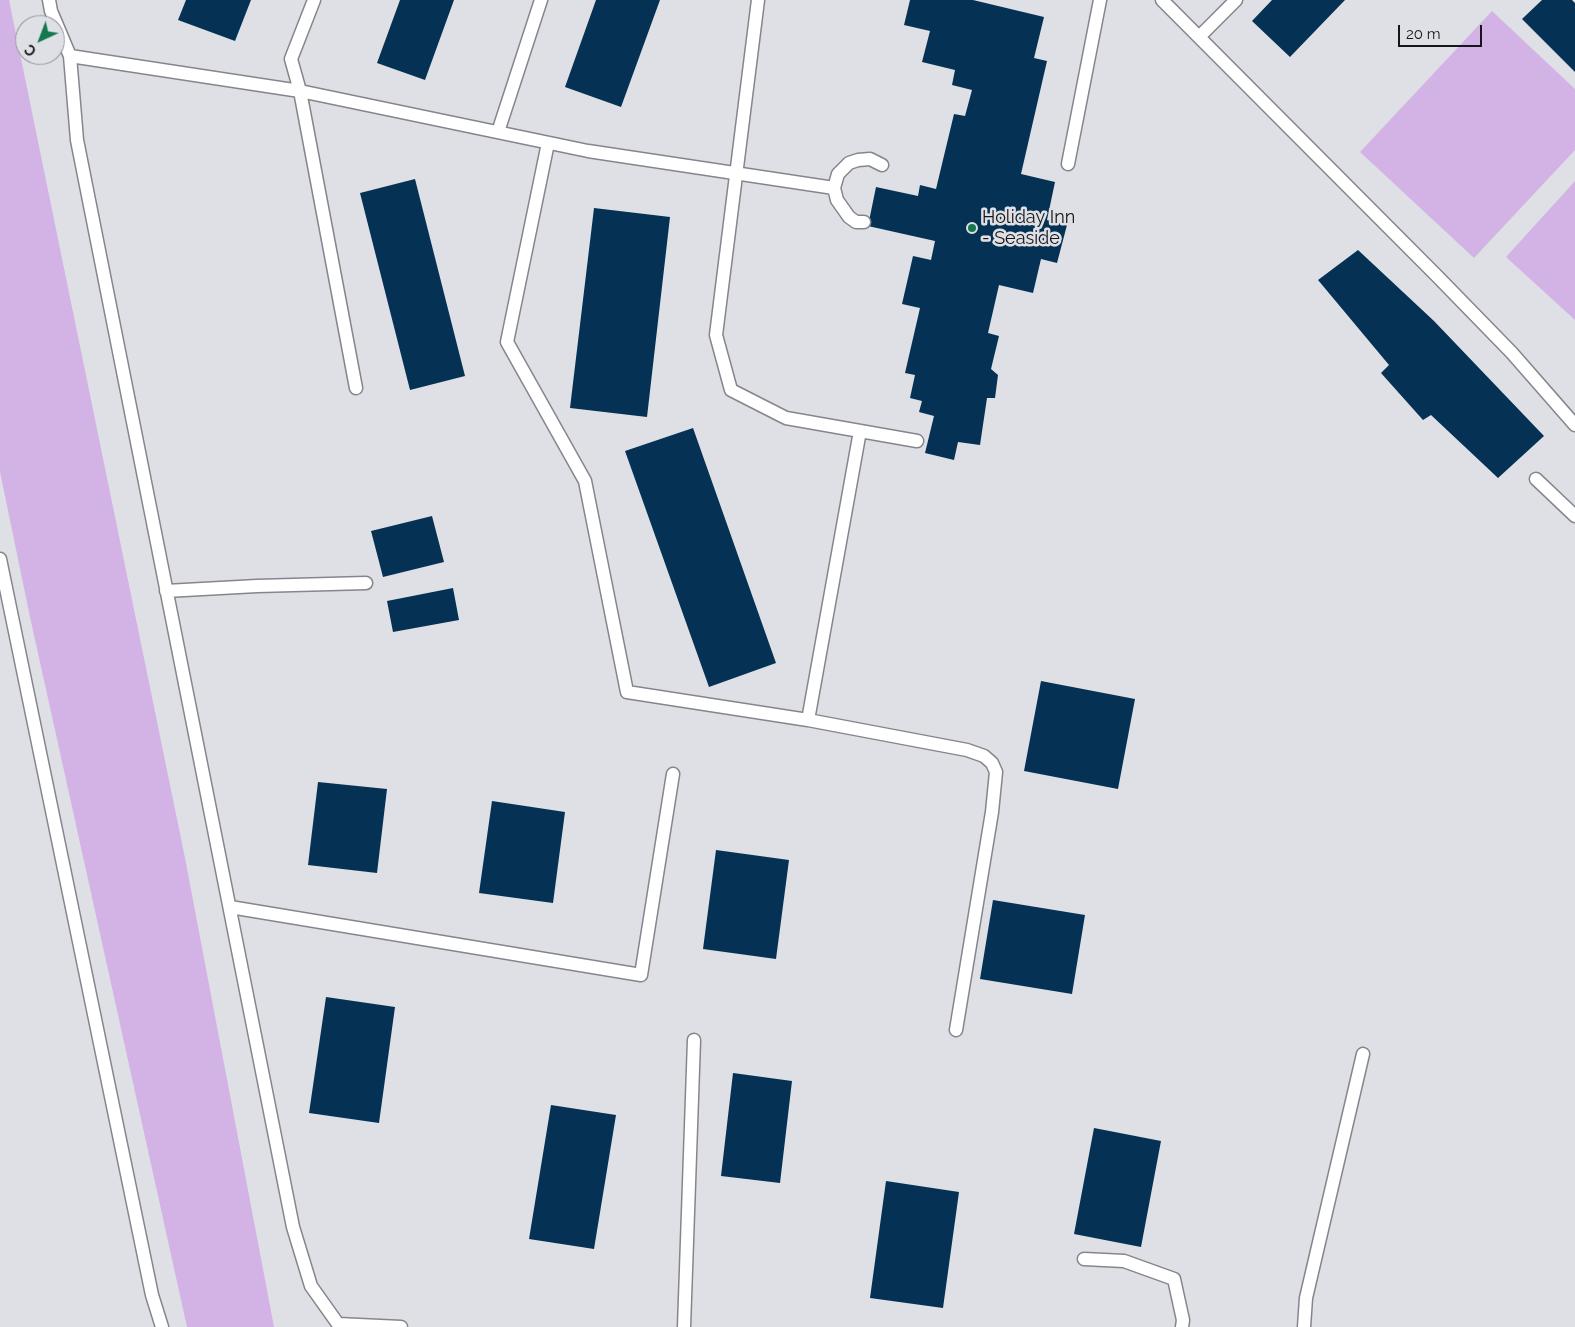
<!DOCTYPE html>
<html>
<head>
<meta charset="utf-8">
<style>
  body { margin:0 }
  #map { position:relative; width:1575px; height:1327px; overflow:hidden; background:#dee0e5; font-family:Raleway,sans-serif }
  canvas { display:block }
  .north { position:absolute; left:15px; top:15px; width:50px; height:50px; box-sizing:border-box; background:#dee0e5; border:1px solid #8e8f93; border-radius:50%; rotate:223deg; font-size:14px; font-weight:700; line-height:20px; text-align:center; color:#161618 }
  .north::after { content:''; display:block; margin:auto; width:18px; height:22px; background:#14774f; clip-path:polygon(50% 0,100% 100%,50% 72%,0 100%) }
  .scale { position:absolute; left:1398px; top:25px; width:84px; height:22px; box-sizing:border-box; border:2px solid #161618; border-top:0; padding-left:6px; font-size:15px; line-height:18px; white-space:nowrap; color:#161618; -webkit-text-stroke:4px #dee0e5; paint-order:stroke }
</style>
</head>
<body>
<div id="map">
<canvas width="1575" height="1327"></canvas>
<div class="north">С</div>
<div class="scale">20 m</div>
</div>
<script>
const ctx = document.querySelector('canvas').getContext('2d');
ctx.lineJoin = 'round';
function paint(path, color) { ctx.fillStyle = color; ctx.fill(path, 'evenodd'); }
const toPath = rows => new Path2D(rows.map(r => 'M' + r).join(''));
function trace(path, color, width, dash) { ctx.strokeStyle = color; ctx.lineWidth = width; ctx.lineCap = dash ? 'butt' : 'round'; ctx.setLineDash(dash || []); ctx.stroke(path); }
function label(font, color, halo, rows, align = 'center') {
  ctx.font = font + ' Raleway,sans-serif'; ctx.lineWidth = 5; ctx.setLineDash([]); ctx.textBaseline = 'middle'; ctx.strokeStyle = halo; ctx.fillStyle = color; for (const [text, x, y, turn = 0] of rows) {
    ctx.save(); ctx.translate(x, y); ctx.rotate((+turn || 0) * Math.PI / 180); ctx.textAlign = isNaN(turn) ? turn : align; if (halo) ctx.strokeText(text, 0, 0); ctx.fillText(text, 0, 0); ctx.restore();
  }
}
const green = toPath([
  [0,0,9,0,185,858,274,1327,187,1327,30,617,0,472],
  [1492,11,1575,89,1575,150,1474,258,1360,152],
  [1575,181,1575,320,1506,257]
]);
const building = toPath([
  [186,0,251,0,235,41,178,20],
  [400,0,454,0,425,80,377,63],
  [596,0,660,0,621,107,565,87],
  [910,0,973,0,1044,17,1034,58,1047,61,1021,174,1055,182,1047,220,1067,225,1057,263,1041,259,1033,293,999,285,988,333,999,336,991,369,998,375,995,398,987,398,980,445,958,442,954,460,925,453,934,416,919,412,922,401,910,398,915,375,905,373,920,308,902,304,913,256,931,260,935,241,868,226,876,187,918,196,920,185,936,189,954,114,965,116,972,90,952,85,955,70,922,62,930,31,904,25],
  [1272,0,1345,0,1290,57,1252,21],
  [1542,0,1572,0,1575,3,1575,72,1522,19],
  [415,179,465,376,410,390,360,193],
  [594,208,670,217,647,417,570,408],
  [1358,250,1434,321,1544,436,1498,478,1431,415,1423,420,1381,373,1389,365,1318,280],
  [693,428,776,663,709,687,625,451],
  [432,516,444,562,383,577,371,531],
  [453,588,459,620,393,632,387,601],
  [1041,681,1135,699,1118,789,1024,771],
  [318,782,387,789,377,873,308,865],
  [492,801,565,812,553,903,479,893],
  [716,850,789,860,776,959,703,949],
  [993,900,1085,915,1072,994,980,979],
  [326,997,395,1007,379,1123,309,1113],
  [733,1073,792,1081,780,1183,721,1176],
  [551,1105,616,1115,594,1249,529,1239],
  [1094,1128,1161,1141,1141,1247,1074,1234],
  [886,1181,959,1192,943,1308,870,1298]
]);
const lane = toPath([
  [49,0,51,11,70,56,300,91,588,151,834,188],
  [314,0,291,59,300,91,356,388],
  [758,0,716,335,731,390,786,418,917,441],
  [1162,0,1437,276,1512,353,1575,425],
  [1199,37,1236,0],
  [70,56,77,140,293,1227,311,1286,338,1324,401,1327],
  [498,132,541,0],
  [548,143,507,342,585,481,627,692,808,720,967,750,984,756,992,763,996,772,992,812,956,1030],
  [1068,164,1100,0],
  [864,222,856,222,849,217,837,200,834,188,838,174,849,163,858,160,870,159,882,165],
  [1536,479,1575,516],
  [0,559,152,1295,162,1327],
  [166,591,257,586,366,583],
  [808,720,860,431],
  [230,907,641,975,673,774],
  [1084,1259,1124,1261,1174,1279,1183,1320,1182,1327],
  [684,1327,694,1040],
  [1304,1327,1306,1298,1363,1054]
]);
const markers = [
  [972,228,5,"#14774f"]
];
const poiNames = [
  ["Holiday Inn",982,218],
  ["- Seaside",982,239]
];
paint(green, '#d3b3e5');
paint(building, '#053254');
trace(lane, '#84868b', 15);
trace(lane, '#fff', 12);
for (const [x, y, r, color] of markers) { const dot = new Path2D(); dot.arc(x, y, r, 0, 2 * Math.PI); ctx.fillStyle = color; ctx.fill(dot); trace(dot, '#dee0e5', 2); }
label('18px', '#161618', '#dee0e5', poiNames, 'left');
</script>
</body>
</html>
